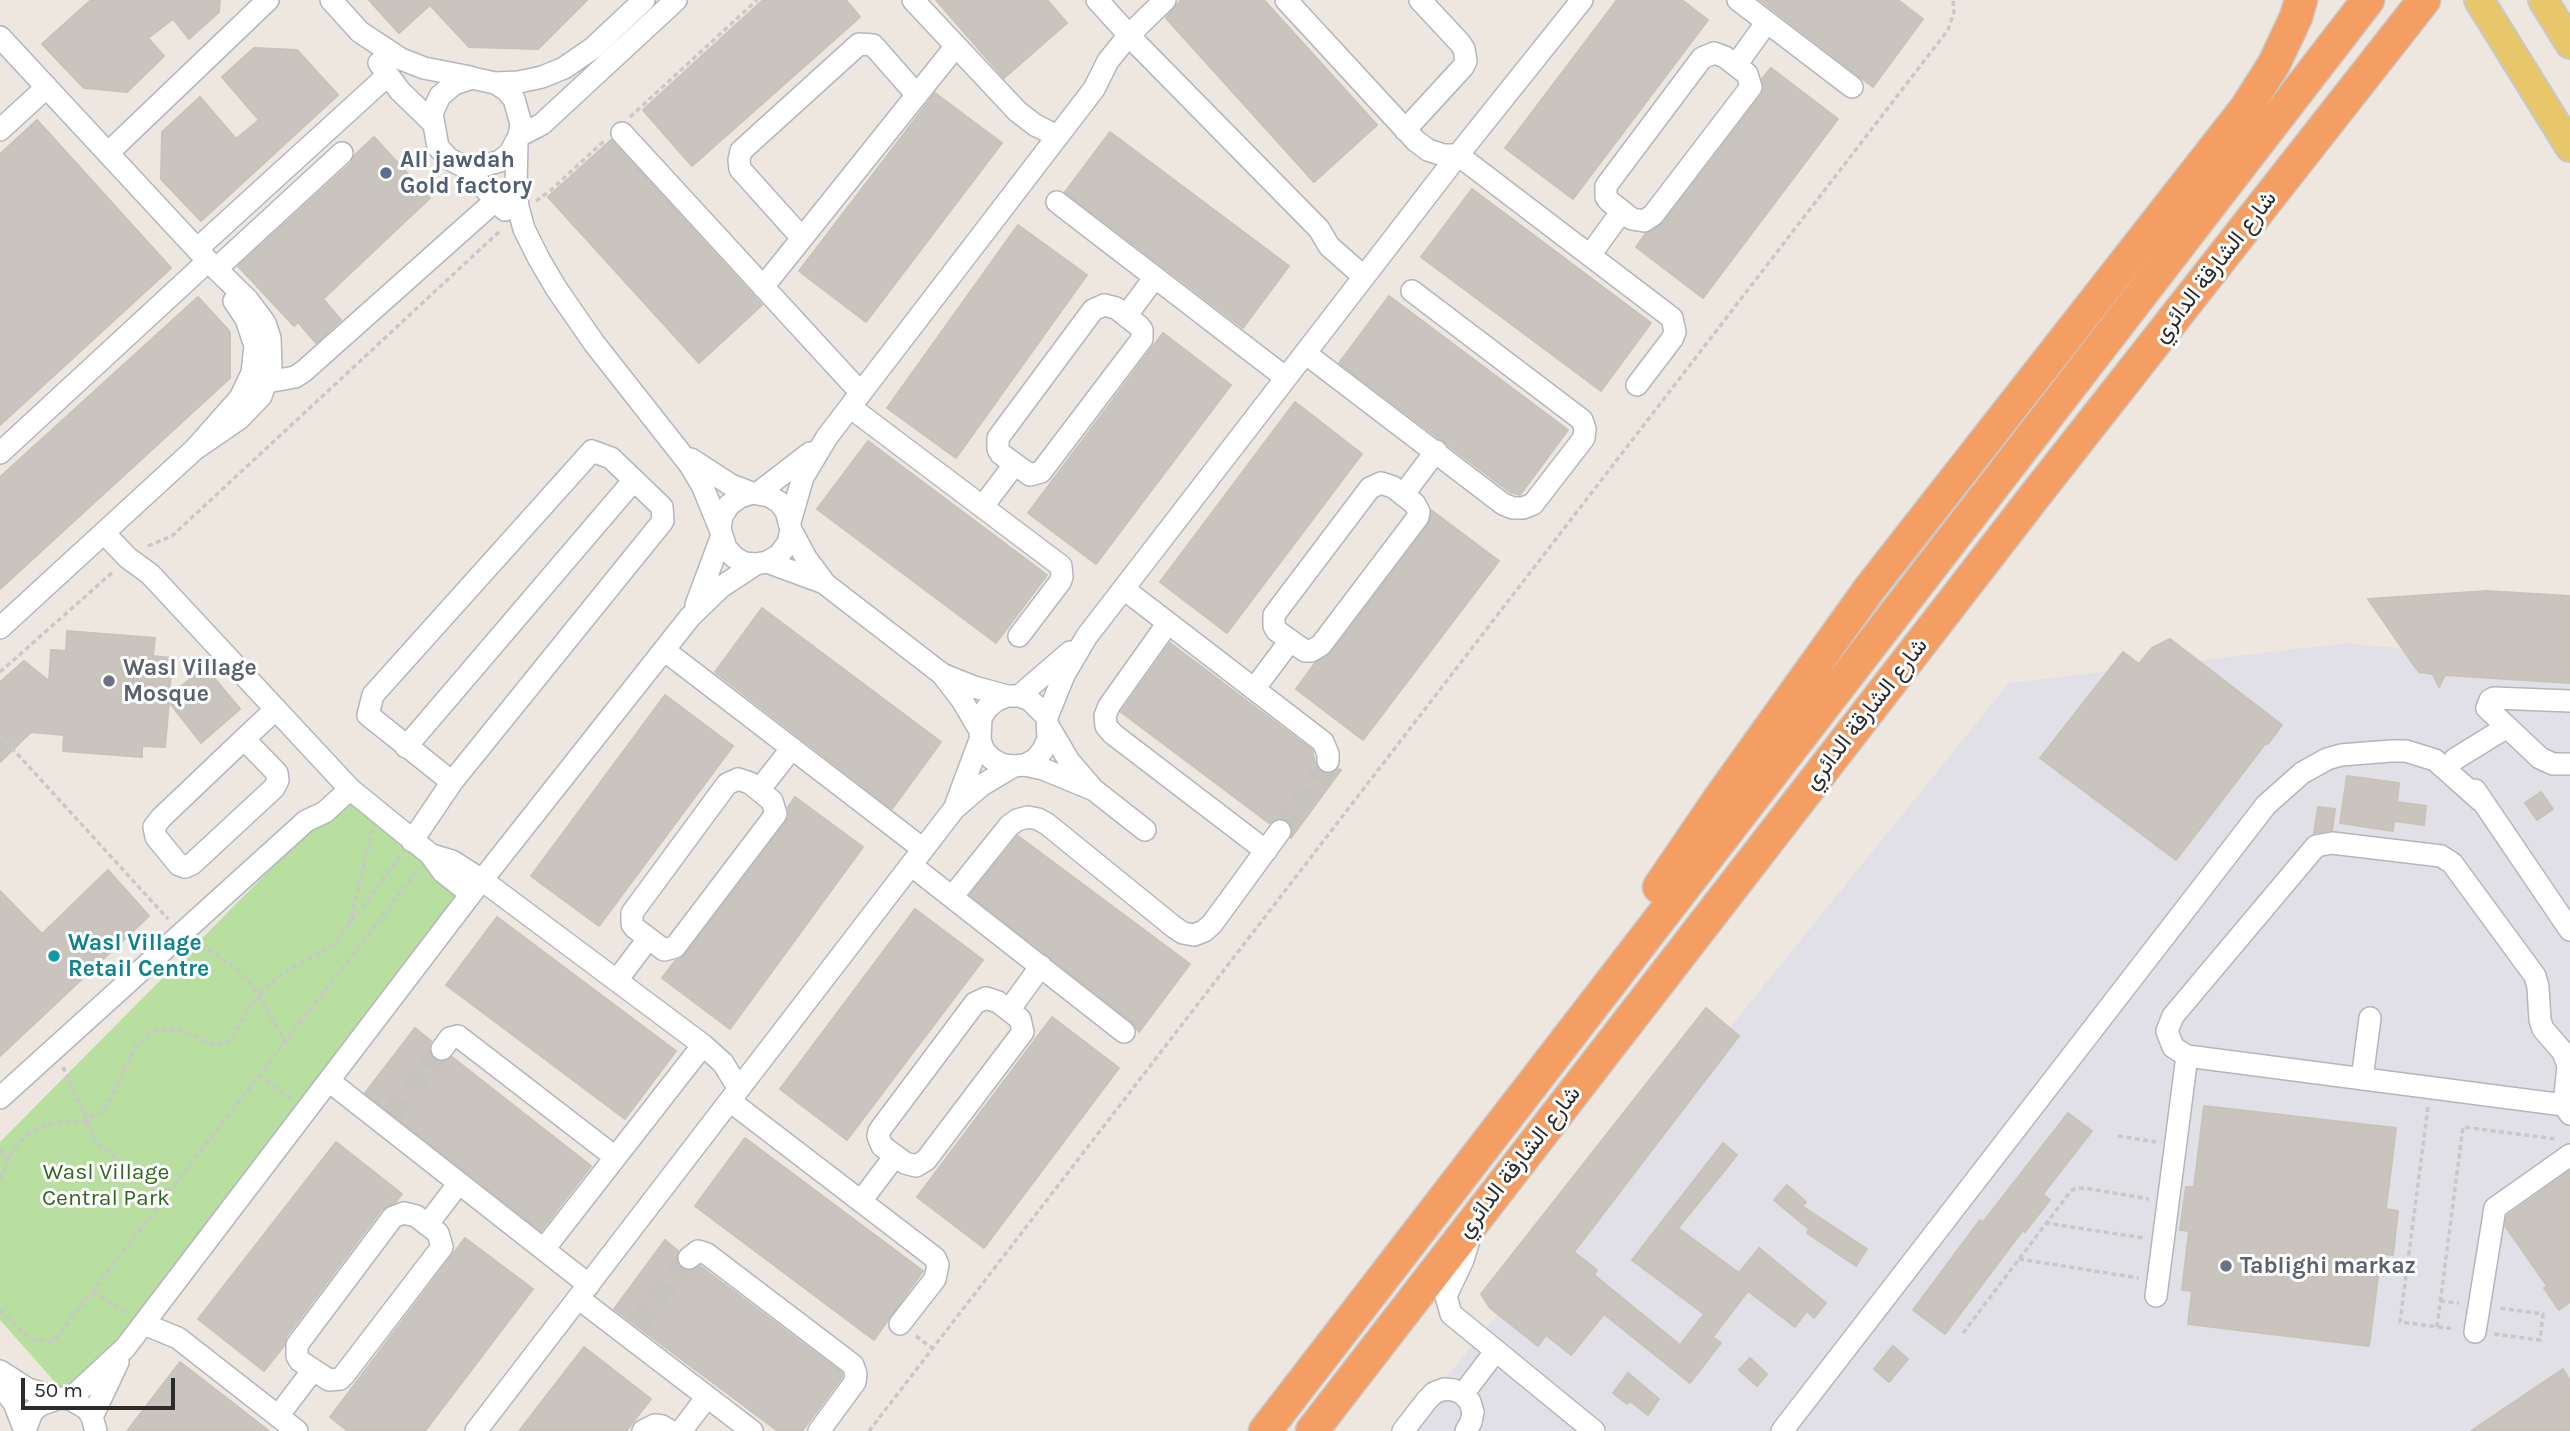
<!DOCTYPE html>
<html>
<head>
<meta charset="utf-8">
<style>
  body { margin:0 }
  #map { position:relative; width:2570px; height:1431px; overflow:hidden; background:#ede7e0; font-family:Karla,sans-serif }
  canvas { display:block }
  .scale { position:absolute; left:21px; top:1378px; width:154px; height:32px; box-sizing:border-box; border:4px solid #2c2c2c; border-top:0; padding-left:9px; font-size:21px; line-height:24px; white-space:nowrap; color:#2c2c2c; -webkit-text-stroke:5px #fff; paint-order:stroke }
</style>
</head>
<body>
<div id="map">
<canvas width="2570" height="1431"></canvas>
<div class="scale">50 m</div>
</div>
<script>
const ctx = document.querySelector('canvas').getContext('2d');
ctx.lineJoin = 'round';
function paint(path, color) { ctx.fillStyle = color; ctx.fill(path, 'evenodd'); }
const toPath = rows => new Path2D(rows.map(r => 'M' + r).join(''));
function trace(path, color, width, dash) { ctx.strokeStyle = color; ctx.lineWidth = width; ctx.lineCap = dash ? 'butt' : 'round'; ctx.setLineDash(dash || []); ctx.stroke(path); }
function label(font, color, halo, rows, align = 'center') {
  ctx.font = font + ' Karla,Vazirmatn,sans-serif'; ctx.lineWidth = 6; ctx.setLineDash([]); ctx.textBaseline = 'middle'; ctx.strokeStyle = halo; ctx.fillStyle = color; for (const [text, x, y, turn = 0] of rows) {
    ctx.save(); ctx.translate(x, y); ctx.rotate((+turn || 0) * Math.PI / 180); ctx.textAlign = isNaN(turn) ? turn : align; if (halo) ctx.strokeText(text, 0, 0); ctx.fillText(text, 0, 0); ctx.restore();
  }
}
const industrial = toPath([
  [2347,643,2570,665,2570,1431,1403,1431,2009,683]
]);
const green = toPath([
  [350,789,471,894,70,1399,0,1320,0,1142]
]);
const building = toPath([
  [91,0,220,0,219,12,189,39,173,19,148,38,164,56,127,92,84,88,42,44,91,0],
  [369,0,587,0,538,49,469,47,430,5,399,33,369,0],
  [763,0,846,0,860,17,692,166,643,110,763,0],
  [936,0,1047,0,1067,23,1004,78,936,0],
  [1181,0,1264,0,1377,125,1314,182,1166,18,1181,0],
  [1617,0,1682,0,1708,20,1573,199,1505,148,1617,0],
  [1760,0,1898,0,1923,19,1873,87,1760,0],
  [254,48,297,50,338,95,201,221,161,179,162,132,200,97,236,139,259,120,222,77,254,48],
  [1771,68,1838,119,1703,298,1636,247,1646,233,1663,223,1761,95,1764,89,1762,79,1771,68],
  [935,93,1002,143,866,322,799,271,935,93],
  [37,120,171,268,0,425,0,154,37,120],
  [1110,132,1289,266,1243,328,1065,192,1110,132],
  [374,137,430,198,323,299,341,320,316,343,298,322,294,326,238,266,351,163,355,155,374,137],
  [611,140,762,305,699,363,548,197,611,140],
  [1472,189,1651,323,1601,391,1421,257,1472,189],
  [1018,225,1087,275,956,458,887,408,1018,225],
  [1389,296,1568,430,1520,495,1510,492,1339,363,1389,296],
  [198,297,230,332,230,378,0,589,0,477,198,297],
  [1163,333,1231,385,1096,564,1028,513,1163,333],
  [1295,402,1362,454,1227,633,1160,582,1295,402],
  [868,441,1047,575,996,643,817,509,868,441],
  [1431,510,1499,561,1363,740,1296,689,1315,663,1331,653,1428,525,1431,510],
  [2487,591,2570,596,2570,683,2445,675,2439,687,2433,674,2419,672,2415,667,2368,599,2487,591],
  [762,608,941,742,892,809,715,672,762,608],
  [67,631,155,638,153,656,172,658,169,696,205,667,240,709,201,743,169,702,165,747,142,746,142,757,63,751,64,735,31,732,0,762,0,682,24,661,49,681,51,650,66,651,67,631],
  [2170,639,2282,725,2268,744,2266,743,2176,860,2040,758,2123,652,2139,664,2152,648,2170,639],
  [1170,643,1312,750,1316,767,1321,772,1329,774,1338,769,1341,770,1291,838,1292,826,1288,821,1281,818,1269,823,1121,712,1170,643],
  [665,695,733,746,599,926,531,876,665,695],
  [2347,776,2399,783,2397,802,2426,806,2424,825,2394,821,2393,831,2340,823,2347,776],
  [2541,792,2553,809,2537,820,2525,803,2541,792],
  [795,797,863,847,730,1029,662,978,675,961,685,955,786,822,789,816,788,807,795,797],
  [2318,807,2335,809,2332,830,2314,833,2318,807],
  [1018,836,1190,964,1139,1032,1132,1022,970,895,1018,836],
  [108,870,149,916,0,1056,0,891,42,934,108,870],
  [915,909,983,960,847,1140,780,1089,915,909],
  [497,917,676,1051,625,1119,446,985,497,917],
  [1706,1008,1739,1036,1574,1252,1597,1270,1594,1275,1680,1345,1704,1314,1632,1260,1723,1143,1737,1155,1678,1228,1739,1273,1759,1248,1826,1303,1814,1318,1807,1311,1795,1327,1748,1291,1713,1337,1721,1343,1690,1383,1604,1314,1571,1355,1546,1335,1538,1346,1490,1308,1481,1294,1706,1008],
  [1052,1017,1119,1068,984,1248,917,1197,1052,1017],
  [415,1028,431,1041,429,1048,434,1059,441,1062,452,1057,591,1166,541,1231,365,1093,415,1028],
  [2204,1106,2396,1128,2386,1209,2398,1211,2393,1255,2381,1254,2369,1346,2188,1324,2192,1291,2182,1290,2189,1231,2180,1230,2186,1187,2194,1187,2204,1106],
  [2068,1113,2092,1131,2043,1194,2050,1200,2025,1232,2023,1230,1945,1334,1913,1310,1980,1220,1983,1222,2068,1113],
  [745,1138,923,1271,874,1340,695,1206,745,1138],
  [336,1142,402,1194,396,1202,382,1209,286,1337,284,1346,264,1371,198,1319,336,1142],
  [2570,1171,2570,1302,2559,1310,2544,1288,2547,1286,2505,1226,2507,1216,2570,1171],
  [1787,1185,1806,1202,1802,1206,1867,1249,1856,1266,1807,1233,1809,1229,1774,1200,1787,1185],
  [465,1238,533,1289,425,1431,348,1431,330,1417,465,1238],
  [665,1240,678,1251,676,1260,683,1270,691,1271,700,1266,842,1373,842,1377,802,1431,778,1431,614,1309,665,1240],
  [1893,1346,1908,1359,1889,1382,1874,1369,1893,1346],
  [584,1347,651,1399,626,1431,519,1431,584,1347],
  [1750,1358,1767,1374,1757,1386,1739,1370,1750,1358],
  [180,1362,269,1431,127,1431,180,1362],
  [2563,1369,2570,1381,2570,1431,2471,1431,2563,1369],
  [1628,1373,1659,1399,1648,1415,1630,1401,1627,1404,1613,1393,1628,1373]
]);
const minorTunnel = toPath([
  [1280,831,1326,768,1328,761],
  [390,1116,442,1049],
  [636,1325,689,1258]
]);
const path = toPath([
  [630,117,757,0],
  [536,201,551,190,604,141],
  [148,546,172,536,501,230],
  [0,672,114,571],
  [0,735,168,919],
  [349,925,372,831],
  [201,945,229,963,245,977,259,994,285,1042],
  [63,1067,97,1143,165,1197],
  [259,1076,291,1099],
  [2428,1107,2400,1322,2455,1329],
  [2118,1136,2156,1142],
  [0,1150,9,1158],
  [0,1179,14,1148,31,1132,51,1123,82,1122,101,1112,113,1095,136,1046,152,1032,161,1029,182,1030,214,1045,223,1044,231,1039,250,1006,269,984,295,966,324,951,337,940,400,857],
  [2045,1223,2144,1238],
  [2019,1259,2139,1278],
  [93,1291,128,1314],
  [2440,1301,2459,1303],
  [0,1310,30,1339,53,1342,418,870],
  [2437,1327,2463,1127,2556,1139],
  [1963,1333,2070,1192,2074,1189,2084,1188,2149,1199],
  [2494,1334,2540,1340,2543,1314,2498,1308],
  [916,1336,932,1348],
  [869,1431,1948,30,1954,12,1953,0]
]);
const minor = toPath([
  [331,0,360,32,401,59,424,68,470,77],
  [913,0,1017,111,1035,125,1057,136],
  [1097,0,1139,46,1319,229,1329,246,1364,277],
  [1286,0,1416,141,1428,150,1443,155,1458,155,1672,318,1675,332,1672,339,1637,385],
  [1738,0,1852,87],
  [0,37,208,261,247,299,265,323,270,338,271,367,261,396,240,418,195,449],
  [1714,53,1725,57,1747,74,1751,87,1653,215,1644,221,1632,219,1609,201,1606,197,1606,186,1702,58,1714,53],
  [379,63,400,91,434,124],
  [1736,65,1767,22],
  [472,78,495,83,506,90,514,99,521,124,519,136,510,153,500,161,476,168,463,166,449,159,438,147,432,113,440,96,454,84,472,78],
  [495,83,519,82,542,77,564,68,593,48,644,0],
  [0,130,47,87],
  [1405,130,1463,67,1466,61,1464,49,1460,43,1420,0],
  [622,133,861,393],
  [519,136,542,124,676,0],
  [517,142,516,186,518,207,524,229,539,259,556,288,594,343,690,465,702,485,720,529],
  [108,153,268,0],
  [463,166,505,210],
  [1057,202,1286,378],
  [802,238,740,169,739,160,741,151,859,44,873,45,917,95],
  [197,249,388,75],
  [1590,255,1622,211],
  [216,269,342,153],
  [763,287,956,46],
  [1104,305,1116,308,1139,326,1142,330,1142,339,1041,472,1030,475,1001,454,998,449,998,438,1093,310,1104,305],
  [1126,316,1155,277],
  [1305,353,1503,504,1513,508,1523,508,1533,504,1584,438,1585,429,1582,420,1412,291],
  [267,382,295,377,304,371,496,200],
  [850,407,1061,566,1062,577,1060,582,1019,636],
  [0,453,208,261],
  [691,459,731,485,752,493],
  [1381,483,1393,487,1415,504,1419,512,1418,517,1321,645,1311,651,1305,651,1277,631,1274,626,1274,615,1370,488,1381,483],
  [758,493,810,453],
  [1403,495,1436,451],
  [983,506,1014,465],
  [790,522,803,477,827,437,1094,89,1108,61,1129,35,1165,0],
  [791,530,806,558,823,581],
  [104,533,128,558,150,574,350,789,430,854,443,872,471,894],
  [767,562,779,555,788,543,791,530,786,511,779,502,769,496,752,493,740,497,729,505,722,516,720,529,726,548,734,557,744,563,756,564,767,562,824,583,942,674,962,700,979,729],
  [1124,589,1323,742,1328,754,1328,761],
  [696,605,721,538],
  [1168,623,1109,706,1105,716,1106,726,1113,734,1266,851],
  [0,628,195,449,240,398,252,373,255,346,246,319,234,301],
  [664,650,923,849],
  [944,675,974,687,1007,696],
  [1254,689,1290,641],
  [1019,696,1070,652],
  [2570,701,2494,698,2490,700,2487,708,2540,758,2553,764,2570,764],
  [1047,717,1064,675,1087,636,1458,155,1582,0],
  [1049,727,1069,761,1094,790,1145,830],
  [244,739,277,773,278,780,274,788,192,864,185,867,179,865,156,837,154,827,161,818,244,739,276,709],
  [406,747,634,480],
  [2455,759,2507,727],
  [1025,765,1036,759,1043,750,1048,739,1047,717,1030,700,1019,696,1007,696,997,700,987,708,981,718,980,740,984,751,992,759,1003,765,1014,766,1025,765,1043,769,1094,790],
  [738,779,750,783,772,801,776,814,675,947,664,950,635,928,632,924,632,913,727,784,738,779],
  [759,790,792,748],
  [2475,790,2570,930],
  [956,804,980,740],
  [412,841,452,782,663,521,662,507,611,458,592,451,373,695,368,715,452,782],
  [432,855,452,861,482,880,703,1045,723,1063,739,1089],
  [911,865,1124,1032],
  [952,897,1009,826,1017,820,1028,817,1038,819,1047,824,1174,927,1183,933,1194,935,1204,931,1212,924,1280,831],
  [617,980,648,939],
  [986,998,998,1002,1020,1019,1023,1032,926,1160,916,1166,905,1163,882,1146,878,1136,879,1131,975,1003,986,998],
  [1009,1010,1041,966],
  [442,1049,450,1038,458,1036,615,1157],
  [2362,1079,2370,1018],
  [329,1081,589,1285],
  [0,1098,306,821,325,812,350,789],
  [730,1101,935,1258,938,1265,935,1279,900,1324],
  [2564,1105,2187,1056,2173,1047,2167,1031,2173,1016,2316,846,2332,843,2441,856,2452,863,2535,976,2538,987,2540,1020,2543,1029,2563,1052,2568,1066,2564,1105,2570,1114],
  [861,1201,895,1156],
  [404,1213,416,1216,438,1233,442,1247,344,1375,340,1379,329,1380,300,1361,297,1356,297,1345,393,1217,404,1213],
  [427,1225,459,1183],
  [1469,1240,1463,1260,1446,1296,1451,1314,1594,1431],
  [544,1249,703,1045],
  [689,1258,698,1251,707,1254,853,1365,856,1374,855,1382,819,1431],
  [2156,1296,2187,1056],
  [578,1298,752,1431],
  [144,1324,178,1338,297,1431],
  [2475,1332,2495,1208,2570,1155],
  [0,1371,28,1389,60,1398],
  [0,1385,14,1403,25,1431],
  [1463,1394,1495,1352],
  [70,1399,125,1348,471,894,690,617,721,587,756,564],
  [278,1416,313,1370],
  [92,1417,118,1362],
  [25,1431,32,1412,40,1405,60,1398,70,1399,87,1409,92,1417,96,1431],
  [476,1431,954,809,982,785,1014,766],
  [643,1431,655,1425,662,1426,670,1431],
  [681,1431,707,1397],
  [1403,1431,1427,1400,1434,1393,1444,1389,1454,1390,1463,1394,1470,1402,1473,1412,1471,1422,1466,1431],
  [1782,1431,2266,805,2302,773,2327,759,2341,755,2391,751,2406,751,2435,760,2481,801]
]);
const major = toPath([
  [2479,0,2570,147],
  [2543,0,2570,44]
]);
const highway = toPath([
  [1659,887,1719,799,1870,588,2246,108,2274,64,2296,17,2301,0],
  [1265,1431,2368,0],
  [1312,1431,2037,493,2424,0]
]);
const markers = [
  [386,173,7,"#5c6f8a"],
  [109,681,7,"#6b7280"],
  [54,956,7,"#0f9aa8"],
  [2226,1266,7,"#6b7280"]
];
const serviceNames = [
  ["All jawdah",400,160],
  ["Gold factory",400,186]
];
const streetNames = [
  ["شارع الشارقة الدائري",2215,267,-52],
  ["شارع الشارقة الدائري",1866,714,-52],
  ["شارع الشارقة الدائري",1519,1162,-52]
];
const worshipNames = [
  ["Wasl Village",123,668],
  ["Mosque",123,694],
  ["Tablighi markaz",2240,1266]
];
const cultureNames = [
  ["Wasl Village",68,943],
  ["Retail Centre",68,969]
];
const parkNames = [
  ["Wasl Village",106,1172],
  ["Central Park",106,1198]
];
paint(industrial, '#e1e0e6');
paint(green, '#b8dfa0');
paint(building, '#c9c5be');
trace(building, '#c8c3b9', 2);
trace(minorTunnel, '#c6c2bc', 21, [21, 10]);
trace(minor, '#b3b6bf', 24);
trace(major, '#c8c8c8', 32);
trace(highway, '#c8c8c8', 35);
trace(path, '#c8c8c8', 3.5, [5, 3.5]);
trace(minor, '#fff', 21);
trace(major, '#e8c66a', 28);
trace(highway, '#f49e64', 32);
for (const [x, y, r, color] of markers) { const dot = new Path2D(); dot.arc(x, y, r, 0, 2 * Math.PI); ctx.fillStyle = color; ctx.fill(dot); trace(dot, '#fff', 2.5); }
label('bold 23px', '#4e5e75', '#fff', serviceNames, 'left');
label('23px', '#2c2c2c', '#fff', streetNames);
label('bold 23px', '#5b616d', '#fff', worshipNames, 'left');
label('bold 23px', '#0d838f', '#fff', cultureNames, 'left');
label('23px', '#316620', '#fff', parkNames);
</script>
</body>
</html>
